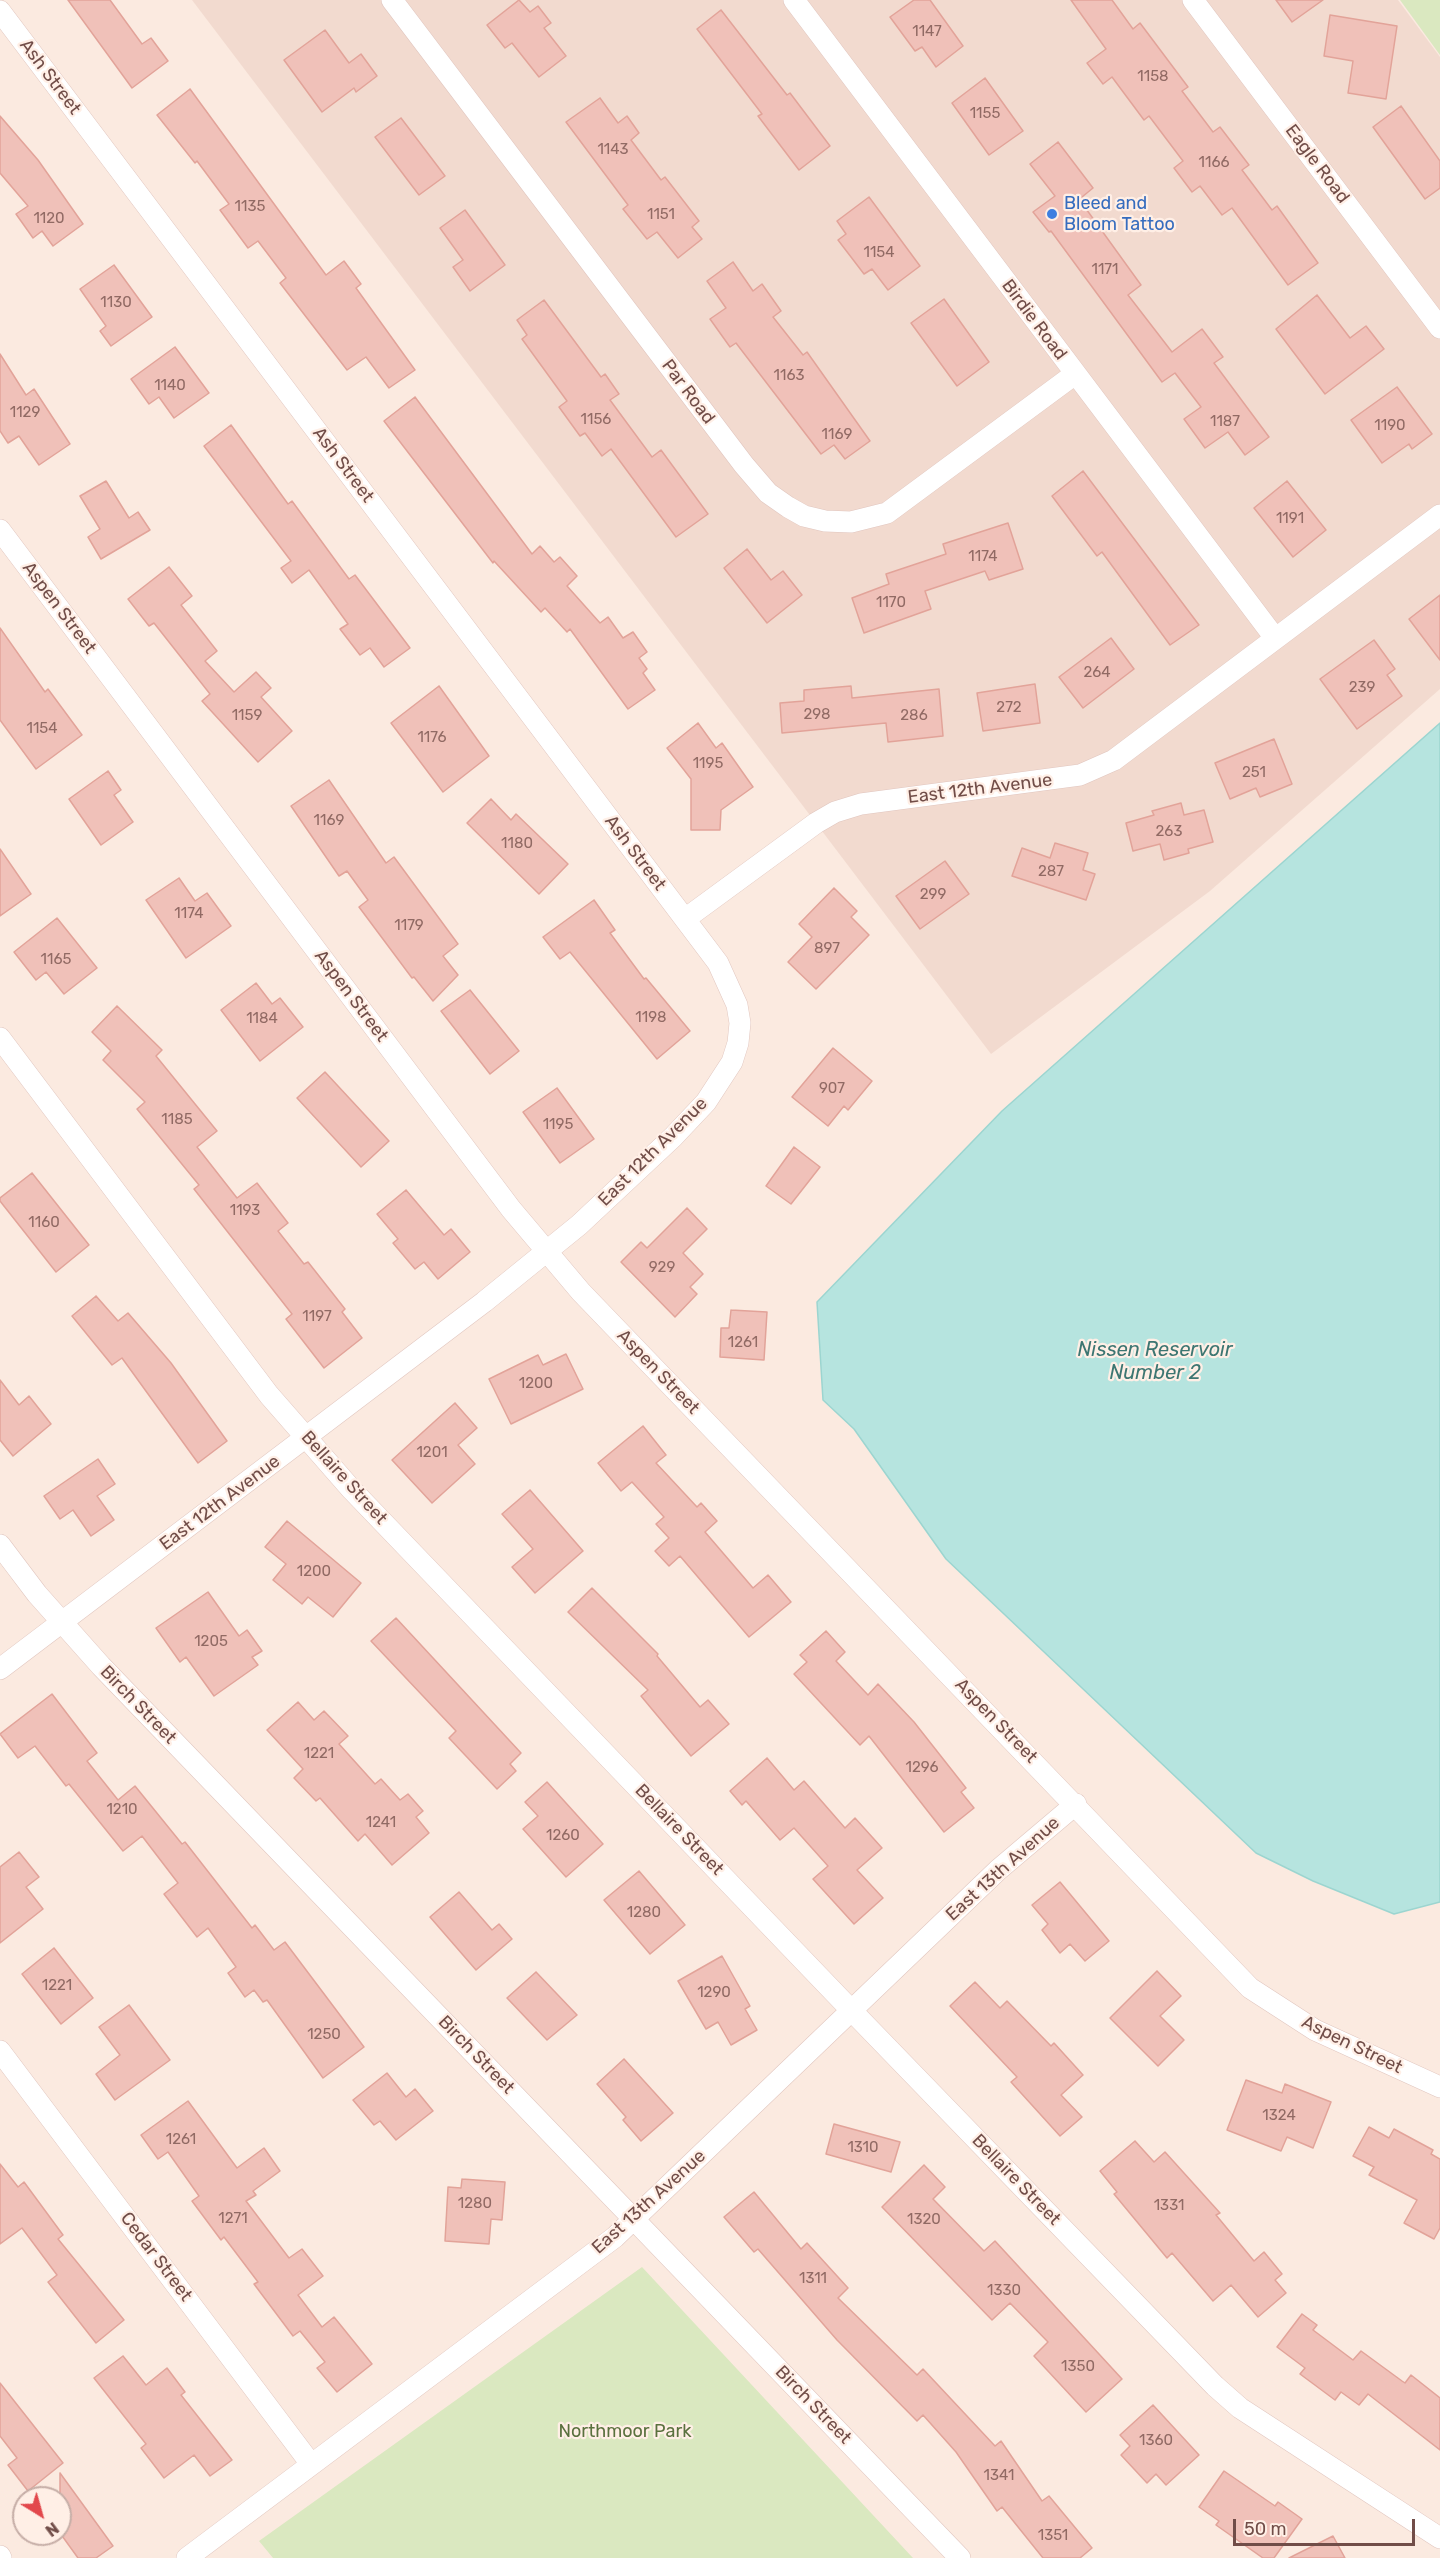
<!DOCTYPE html>
<html>
<head>
<meta charset="utf-8">
<style>
  body { margin:0 }
  #map { position:relative; width:1440px; height:2558px; overflow:hidden; background:#fbeae0; font-family:Rubik,sans-serif }
  canvas { display:block }
  .north { position:absolute; left:12px; top:2486px; width:60px; height:60px; box-sizing:border-box; background:#ffefe6; border:2px solid #c6aea7; border-radius:50%; rotate:143deg; font-size:16px; font-weight:700; line-height:24px; text-align:center; color:#714d48 }
  .north::after { content:''; display:block; margin:auto; width:21px; height:27px; background:#e2484c; clip-path:polygon(50% 0,100% 100%,50% 72%,0 100%) }
  .scale { position:absolute; left:1233px; top:2519px; width:182px; height:27px; box-sizing:border-box; border:3px solid #714d48; border-top:0; padding-left:8px; font-size:18px; line-height:21px; white-space:nowrap; color:#714d48; -webkit-text-stroke:4px #ffefe6; paint-order:stroke }
</style>
</head>
<body>
<div id="map">
<canvas width="1440" height="2558"></canvas>
<div class="north">N</div>
<div class="scale">50 m</div>
</div>
<script>
const ctx = document.querySelector('canvas').getContext('2d');
ctx.lineJoin = 'round';
function paint(path, color) { ctx.fillStyle = color; ctx.fill(path, 'evenodd'); }
const toPath = rows => new Path2D(rows.map(r => 'M' + r).join(''));
function trace(path, color, width, dash) { ctx.strokeStyle = color; ctx.lineWidth = width; ctx.lineCap = dash ? 'butt' : 'round'; ctx.setLineDash(dash || []); ctx.stroke(path); }
function label(font, color, halo, rows, align = 'center') {
  ctx.font = font + ' Rubik,sans-serif'; ctx.lineWidth = 4.5; ctx.setLineDash([]); ctx.textBaseline = 'middle'; ctx.strokeStyle = halo; ctx.fillStyle = color; for (const [text, x, y, turn = 0] of rows) {
    ctx.save(); ctx.translate(x, y); ctx.rotate((+turn || 0) * Math.PI / 180); ctx.textAlign = isNaN(turn) ? turn : align; if (halo) ctx.strokeText(text, 0, 0); ctx.fillText(text, 0, 0); ctx.restore();
  }
}
const residential = toPath([
  [192,0,1398,0,1440,57,1440,689,1210,891,991,1054]
]);
const green = toPath([
  [1400,0,1440,0,1440,55],
  [642,2267,913,2558,273,2558,259,2541]
]);
const water = toPath([
  [1440,723,1440,1902,1394,1914,1313,1881,1256,1853,946,1559,854,1429,823,1400,817,1302,1002,1111,1440,723]
]);
const building = toPath([
  [68,0,110,0,142,44,151,38,168,61,132,88,68,0],
  [519,0,530,12,538,6,551,23,544,28,566,56,539,77,512,43,505,48,487,25,519,0],
  [914,0,930,0,963,46,936,67,922,47,915,51,890,17,914,0],
  [1071,0,1112,0,1133,29,1140,23,1188,87,1182,91,1213,132,1220,127,1249,165,1242,170,1272,210,1277,206,1318,263,1288,285,1232,208,1222,215,1200,186,1192,192,1174,168,1183,161,1149,116,1144,120,1112,77,1103,84,1087,63,1106,49,1071,0],
  [1276,0,1323,0,1292,22,1276,0],
  [721,10,787,95,790,93,830,146,799,170,758,116,762,114,697,29,721,10],
  [1330,15,1397,26,1386,99,1348,93,1353,61,1324,56,1330,15],
  [325,30,349,63,361,54,377,76,356,92,354,88,322,112,284,60,325,30],
  [985,78,1023,131,989,155,952,103,985,78],
  [190,89,326,275,344,261,361,284,356,288,415,370,389,388,366,357,347,370,280,283,286,278,258,241,248,248,220,210,229,204,197,161,195,163,157,115,190,89],
  [600,98,618,123,627,116,639,133,631,140,661,180,665,177,699,221,692,227,702,239,678,258,657,232,647,239,623,209,628,205,566,122,600,98],
  [1401,106,1440,161,1440,188,1425,199,1373,127,1401,106],
  [0,116,38,160,83,224,53,246,42,231,33,238,16,214,28,206,0,173,0,116],
  [401,118,445,176,419,195,375,137,401,118],
  [1058,142,1093,188,1082,197,1087,204,1084,206,1141,285,1128,295,1172,352,1202,329,1223,357,1214,363,1269,437,1245,455,1228,432,1205,448,1184,419,1201,407,1175,373,1162,382,1051,231,1049,232,1033,212,1055,196,1030,164,1058,142],
  [869,197,920,266,888,290,872,269,864,274,838,240,846,234,837,221,869,197],
  [465,210,505,265,470,291,453,267,463,260,440,228,465,210],
  [733,262,753,291,762,284,781,311,773,317,803,355,807,352,870,441,845,459,834,445,821,454,736,343,730,347,710,319,726,308,707,281,733,262],
  [114,265,152,317,111,346,100,331,106,326,80,289,114,265],
  [1317,295,1350,338,1366,326,1384,349,1325,394,1276,329,1317,295],
  [944,299,989,362,957,386,911,323,944,299],
  [544,300,601,377,605,374,619,394,610,400,652,457,661,450,708,514,676,537,611,449,602,456,585,433,580,436,559,407,567,401,522,339,527,335,517,320,544,300],
  [175,347,209,393,174,418,159,397,149,404,131,379,175,347],
  [0,354,26,395,34,389,70,444,39,465,19,436,8,443,0,431,0,354],
  [1397,387,1432,434,1412,449,1409,444,1382,463,1351,420,1397,387],
  [415,397,532,554,540,546,554,562,560,557,577,576,567,586,600,623,608,617,623,638,633,632,647,652,639,658,647,669,643,673,655,690,628,709,570,629,567,632,545,608,541,612,494,561,493,563,384,421,415,397],
  [231,425,288,504,292,501,349,579,355,575,410,648,384,667,370,648,360,655,340,629,348,624,309,570,292,583,281,568,291,561,204,446,231,425],
  [1083,471,1199,625,1170,645,1102,552,1097,556,1052,496,1083,471],
  [106,481,129,518,138,512,150,530,101,559,88,537,100,529,80,496,106,481],
  [1287,481,1326,530,1293,557,1254,508,1287,481],
  [1008,523,1023,569,989,580,985,571,925,591,931,609,864,633,852,598,889,584,886,574,946,554,943,544,1008,523],
  [747,549,771,580,783,571,802,595,767,623,724,568,747,549],
  [169,567,192,596,181,605,217,651,205,661,234,692,256,672,271,688,261,697,292,731,258,762,202,701,210,694,154,623,149,626,128,599,169,567],
  [1440,595,1440,660,1409,619,1440,595],
  [0,628,45,692,48,689,82,735,36,769,0,720,0,628],
  [1111,638,1134,669,1083,708,1059,677,1111,638],
  [1374,640,1395,669,1387,675,1402,696,1357,729,1320,679,1374,640],
  [1035,684,1040,723,983,731,977,693,1035,684],
  [439,686,489,756,443,792,391,723,439,686],
  [851,686,852,698,939,689,943,736,888,742,886,723,782,733,780,703,804,701,804,690,851,686],
  [698,723,716,748,722,743,753,787,721,810,720,830,691,830,691,779,667,748,698,723],
  [1274,739,1292,784,1260,797,1256,788,1230,799,1215,763,1274,739],
  [108,771,121,790,114,795,133,822,101,845,69,799,108,771],
  [329,780,386,863,394,857,458,944,443,956,458,975,433,1001,414,977,412,978,359,907,368,900,347,871,339,876,291,806,329,780],
  [491,799,511,820,516,814,568,864,539,894,467,823,491,799],
  [1181,803,1184,815,1204,810,1213,842,1188,849,1189,853,1164,860,1160,844,1133,851,1126,823,1154,815,1152,811,1181,803],
  [1055,843,1088,853,1083,870,1095,874,1086,900,1012,876,1022,848,1050,858,1055,843],
  [0,849,31,894,0,916,0,849],
  [945,861,969,894,920,929,896,896,945,861],
  [179,878,195,901,207,893,231,926,186,958,146,900,179,878],
  [834,888,857,911,851,917,869,935,816,989,788,962,812,937,799,924,834,888],
  [594,900,615,930,610,933,644,979,646,978,690,1031,657,1059,570,952,560,959,543,937,594,900],
  [57,918,97,968,64,994,46,972,36,980,14,952,57,918],
  [256,983,272,1004,280,998,303,1027,260,1061,221,1010,256,983],
  [470,990,519,1051,490,1074,441,1011,470,990],
  [117,1006,162,1050,156,1056,217,1131,197,1147,237,1198,257,1183,288,1223,278,1231,304,1264,308,1262,345,1309,342,1312,362,1338,324,1368,286,1319,292,1314,194,1189,199,1185,137,1109,145,1102,103,1060,111,1051,92,1032,117,1006],
  [833,1048,872,1081,848,1110,844,1106,828,1126,792,1097,833,1048],
  [325,1072,389,1141,361,1167,297,1098,325,1072],
  [557,1088,594,1139,560,1163,523,1112,557,1088],
  [794,1147,820,1167,791,1204,766,1186,794,1147],
  [32,1173,89,1245,56,1272,0,1201,0,1198,32,1173],
  [406,1190,444,1235,451,1229,470,1252,438,1279,424,1262,415,1269,393,1243,398,1239,377,1214,406,1190],
  [687,1208,707,1229,683,1253,703,1274,690,1287,697,1294,675,1317,621,1262,641,1242,647,1248,687,1208],
  [96,1296,118,1321,128,1313,171,1363,227,1441,198,1463,122,1358,112,1365,72,1316,96,1296],
  [731,1310,767,1312,764,1360,720,1357,721,1328,729,1328,731,1310],
  [566,1354,583,1389,511,1424,489,1379,538,1355,543,1365,566,1354],
  [0,1380,19,1405,29,1396,51,1424,13,1456,0,1440,0,1380],
  [455,1403,477,1428,458,1445,475,1464,432,1503,392,1460,455,1403],
  [643,1426,666,1455,656,1463,697,1507,701,1503,717,1521,705,1532,753,1588,768,1575,791,1602,749,1637,680,1556,669,1566,655,1551,669,1538,656,1524,664,1517,632,1482,621,1491,598,1463,643,1426],
  [98,1459,115,1484,97,1496,114,1520,91,1536,73,1510,60,1519,44,1496,98,1459],
  [530,1490,583,1551,535,1593,512,1567,533,1549,502,1514,530,1490],
  [287,1521,361,1583,333,1617,308,1597,302,1604,273,1580,286,1564,265,1547,287,1521],
  [592,1588,658,1654,657,1656,700,1707,708,1700,729,1724,691,1756,641,1696,648,1690,568,1612,592,1588],
  [208,1592,239,1636,247,1630,262,1651,252,1657,258,1665,214,1696,186,1657,180,1662,156,1628,208,1592],
  [396,1618,521,1753,510,1764,516,1771,497,1789,449,1738,456,1731,371,1641,396,1618],
  [826,1631,845,1652,836,1661,868,1695,878,1684,914,1722,966,1788,961,1792,974,1808,944,1832,869,1736,860,1745,794,1674,807,1662,800,1655,826,1631],
  [52,1694,97,1753,87,1761,118,1800,135,1786,182,1844,185,1842,252,1928,255,1925,274,1950,285,1942,364,2047,323,2078,267,2000,263,2002,254,1990,245,1997,228,1973,236,1967,208,1928,197,1937,164,1894,178,1883,142,1836,123,1851,69,1784,66,1786,35,1746,18,1758,0,1734,52,1694],
  [298,1702,314,1720,324,1711,348,1736,339,1744,375,1784,381,1779,400,1800,408,1794,423,1811,416,1817,429,1833,392,1865,365,1834,358,1841,320,1798,316,1801,294,1778,303,1769,267,1730,298,1702],
  [767,1758,794,1790,804,1781,845,1828,855,1818,882,1848,857,1870,883,1898,854,1924,813,1879,828,1866,794,1828,780,1840,746,1801,742,1805,730,1791,767,1758],
  [547,1782,603,1844,566,1877,523,1829,538,1816,525,1802,547,1782],
  [19,1852,39,1877,26,1887,43,1909,0,1943,0,1867,19,1852],
  [639,1871,685,1925,650,1954,604,1900,639,1871],
  [1060,1882,1109,1941,1085,1961,1070,1944,1060,1953,1042,1930,1048,1924,1032,1905,1060,1882],
  [459,1892,492,1930,499,1924,512,1939,476,1970,430,1917,459,1892],
  [54,1948,93,1998,61,2024,22,1974,54,1948],
  [722,1956,750,2006,745,2009,757,2030,731,2045,718,2022,706,2029,678,1981,722,1956],
  [1157,1971,1181,1996,1160,2016,1184,2040,1158,2066,1110,2018,1157,1971],
  [536,1972,577,2015,547,2040,507,1998,536,1972],
  [975,1982,1000,2008,1007,2001,1051,2046,1054,2043,1083,2075,1061,2095,1082,2117,1060,2136,1011,2082,1017,2077,950,2006,975,1982],
  [129,2005,170,2060,115,2100,96,2074,120,2055,99,2027,129,2005],
  [624,2059,673,2113,641,2141,623,2120,626,2117,597,2084,624,2059],
  [387,2073,406,2097,415,2089,433,2111,396,2140,380,2121,374,2125,353,2100,387,2073],
  [1246,2080,1282,2093,1285,2084,1331,2102,1313,2148,1287,2137,1281,2151,1227,2130,1246,2080],
  [188,2101,237,2168,264,2148,280,2171,253,2191,256,2195,246,2201,289,2258,302,2249,323,2276,298,2295,322,2327,334,2317,372,2364,337,2392,317,2368,325,2362,300,2331,293,2336,254,2284,258,2282,224,2237,221,2240,192,2201,199,2196,168,2152,158,2159,141,2135,188,2101],
  [834,2124,900,2142,891,2172,826,2154,834,2124],
  [1369,2127,1389,2138,1394,2129,1433,2150,1431,2154,1440,2159,1440,2228,1434,2239,1404,2223,1417,2200,1369,2175,1374,2167,1353,2156,1369,2127],
  [1135,2141,1154,2162,1165,2152,1220,2213,1216,2215,1254,2261,1264,2252,1282,2274,1275,2280,1286,2293,1258,2317,1231,2285,1213,2301,1172,2253,1167,2258,1114,2194,1117,2192,1100,2171,1135,2141],
  [0,2164,18,2187,24,2182,63,2235,58,2239,124,2320,96,2343,48,2282,57,2275,22,2228,0,2244,0,2164],
  [924,2165,945,2187,933,2199,984,2251,995,2241,1122,2379,1086,2412,1034,2356,1048,2342,1010,2303,992,2320,882,2207,924,2165],
  [462,2179,505,2182,502,2220,491,2219,489,2244,445,2241,448,2187,461,2188,462,2179],
  [754,2192,801,2249,807,2243,848,2288,838,2298,917,2375,923,2369,995,2446,1001,2441,1042,2501,1049,2496,1092,2548,1080,2558,1043,2558,1002,2507,997,2511,956,2452,923,2415,917,2421,837,2340,758,2249,754,2252,724,2217,754,2192],
  [1302,2314,1317,2325,1313,2330,1353,2360,1361,2351,1402,2381,1405,2383,1411,2375,1440,2398,1440,2450,1368,2394,1359,2405,1341,2392,1335,2400,1300,2374,1305,2368,1277,2347,1302,2314],
  [123,2356,146,2385,167,2368,185,2392,181,2395,232,2460,210,2476,194,2455,164,2478,141,2448,146,2444,94,2378,123,2356],
  [0,2383,63,2463,28,2491,8,2465,17,2458,0,2436,0,2383],
  [1153,2405,1199,2455,1166,2485,1156,2474,1147,2483,1121,2455,1130,2446,1120,2435,1153,2405],
  [1224,2471,1275,2506,1278,2502,1302,2519,1274,2558,1263,2558,1216,2525,1219,2521,1199,2507,1224,2471],
  [60,2473,113,2546,96,2558,78,2558,60,2533,60,2473],
  [1333,2536,1345,2558,1289,2558,1333,2536]
]);
const minor = toPath([
  [392,0,744,465,768,493,788,507,804,516,825,521,851,522,887,513,1075,374],
  [794,0,1275,638],
  [1193,0,1440,328],
  [0,11,718,963,737,1005,740,1023,738,1043,732,1062,706,1102,673,1137,579,1225,484,1302,0,1669],
  [0,530,511,1209,581,1292,1250,1988,1315,2030,1440,2087],
  [685,919,816,823,835,812,861,804,1080,775,1114,760,1440,515],
  [0,1038,269,1395,352,1490,852,2011,1215,2386,1240,2408,1440,2538],
  [0,1545,37,1594,101,1666,960,2558],
  [0,2051,311,2464],
  [0,2556,1,2558],
  [187,2558,615,2237,998,1870,1076,1804]
]);
const markers = [
  [1052,214,6,"#3f7fe0"]
];
const numberNames = [
  ["1147",927,32],
  ["1158",1153,77],
  ["1155",985,114],
  ["1143",613,150],
  ["1166",1214,163],
  ["1135",250,207],
  ["1151",661,215],
  ["1120",49,219],
  ["1154",879,253],
  ["1171",1105,270],
  ["1130",116,303],
  ["1163",789,376],
  ["1140",170,386],
  ["1129",25,413],
  ["1156",596,420],
  ["1187",1225,422],
  ["1190",1390,426],
  ["1169",837,435],
  ["1191",1290,519],
  ["1174",983,557],
  ["1170",891,603],
  ["264",1097,673],
  ["239",1362,688],
  ["272",1009,708],
  ["298",817,715],
  ["1159",247,716],
  ["286",914,716],
  ["1154",42,729],
  ["1176",432,738],
  ["1195",708,764],
  ["251",1254,773],
  ["1169",329,821],
  ["263",1169,832],
  ["1180",517,844],
  ["287",1051,872],
  ["299",933,895],
  ["1174",189,914],
  ["1179",409,926],
  ["897",827,949],
  ["1165",56,960],
  ["1198",651,1018],
  ["1184",262,1019],
  ["907",832,1089],
  ["1185",177,1120],
  ["1195",558,1125],
  ["1193",245,1211],
  ["1160",44,1223],
  ["929",662,1268],
  ["1197",317,1317],
  ["1261",743,1343],
  ["1200",536,1384],
  ["1201",432,1453],
  ["1200",314,1572],
  ["1205",211,1642],
  ["1221",319,1754],
  ["1296",922,1768],
  ["1210",122,1810],
  ["1241",381,1823],
  ["1260",563,1836],
  ["1280",644,1913],
  ["1221",57,1986],
  ["1290",714,1993],
  ["1250",324,2035],
  ["1324",1279,2116],
  ["1261",181,2140],
  ["1310",863,2148],
  ["1280",475,2204],
  ["1331",1169,2206],
  ["1271",233,2219],
  ["1320",924,2220],
  ["1311",813,2279],
  ["1330",1004,2291],
  ["1350",1078,2367],
  ["1360",1156,2441],
  ["1341",999,2476],
  ["1351",1053,2536]
];
const streetNames = [
  ["Ash Street",50,77,53],
  ["Eagle Road",1317,164,53],
  ["Birdie Road",1034,320,53],
  ["Par Road",688,392,53],
  ["Ash Street",343,465,53],
  ["Aspen Street",59,608,53],
  ["East 12th Avenue",980,789,-7],
  ["Ash Street",635,853,53],
  ["Aspen Street",351,996,53],
  ["East 12th Avenue",653,1152,-45],
  ["Aspen Street",658,1372,46],
  ["Bellaire Street",344,1478,48],
  ["East 12th Avenue",220,1503,-37],
  ["Birch Street",138,1705,46],
  ["Aspen Street",996,1721,46],
  ["Bellaire Street",679,1830,46],
  ["East 13th Avenue",1003,1869,-42],
  ["Aspen Street",1352,2045,26],
  ["Birch Street",476,2055,46],
  ["Bellaire Street",1016,2180,46],
  ["East 13th Avenue",649,2202,-42],
  ["Cedar Street",156,2257,53],
  ["Birch Street",813,2405,46]
];
const shopNames = [
  ["Bleed and",1064,204],
  ["Bloom Tattoo",1064,225]
];
const parkNames = [
  ["Northmoor Park",625,2432]
];
const waterNames = [
  ["Nissen Reservoir",1155,1350],
  ["Number 2",1155,1373]
];
paint(residential, '#f2dacf');
paint(green, '#dae8c0');
paint(water, '#b6e4df');
trace(water, '#9cd5d0', 1.5);
paint(building, '#f0c1b9');
trace(building, '#e2a399', 1.5);
trace(minor, '#e1c6bf', 22);
trace(minor, '#fff', 21);
for (const [x, y, r, color] of markers) { const dot = new Path2D(); dot.arc(x, y, r, 0, 2 * Math.PI); ctx.fillStyle = color; ctx.fill(dot); trace(dot, '#ffefe6', 2); }
label('15px', '#916a64', null, numberNames);
label('18px', '#714d48', '#ffefe6', streetNames);
label('18px', '#366cbe', '#ffefe6', shopNames, 'left');
label('18px', '#5a713e', '#ffefe6', parkNames);
label('italic 20px', '#3d7672', '#ffefe6', waterNames);
</script>
</body>
</html>
